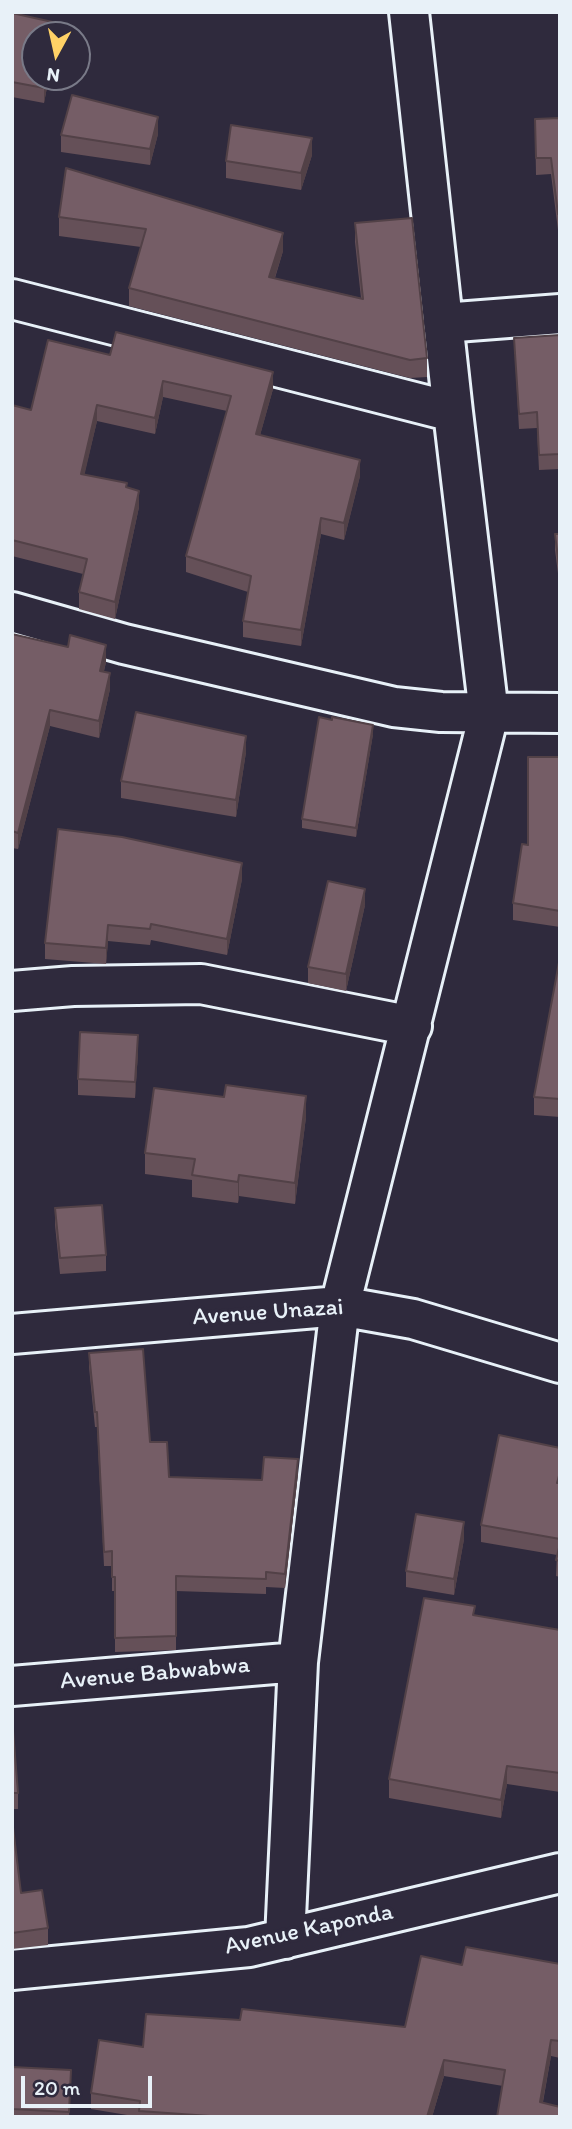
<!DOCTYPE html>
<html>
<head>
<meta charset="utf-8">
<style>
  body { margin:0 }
  #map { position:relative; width:572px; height:2129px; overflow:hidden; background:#2f2a3d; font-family:Itim,sans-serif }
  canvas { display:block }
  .frame { position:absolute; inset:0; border:14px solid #e8f1f8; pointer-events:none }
  .north { position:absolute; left:21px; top:21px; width:70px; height:70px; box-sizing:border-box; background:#2f2a3d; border:2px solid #797a88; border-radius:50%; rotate:188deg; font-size:19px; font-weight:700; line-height:28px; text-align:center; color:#e8f1f8 }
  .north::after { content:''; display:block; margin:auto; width:24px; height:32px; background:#ffd166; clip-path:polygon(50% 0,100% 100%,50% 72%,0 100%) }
  .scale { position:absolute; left:21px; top:2076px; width:131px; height:32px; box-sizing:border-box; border:4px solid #e8f1f8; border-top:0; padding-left:9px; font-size:21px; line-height:24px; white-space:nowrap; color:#e8f1f8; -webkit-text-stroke:5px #2f2a3d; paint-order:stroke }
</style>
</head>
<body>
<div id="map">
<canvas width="572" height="2129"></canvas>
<div class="frame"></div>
<div class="north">N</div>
<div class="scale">20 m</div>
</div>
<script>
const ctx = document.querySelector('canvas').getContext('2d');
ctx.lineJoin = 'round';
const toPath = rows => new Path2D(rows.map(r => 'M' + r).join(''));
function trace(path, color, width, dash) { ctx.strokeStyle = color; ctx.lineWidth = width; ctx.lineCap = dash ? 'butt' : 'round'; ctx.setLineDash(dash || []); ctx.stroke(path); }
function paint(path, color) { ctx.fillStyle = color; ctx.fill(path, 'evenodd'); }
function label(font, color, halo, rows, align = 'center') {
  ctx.font = font + ' Itim,sans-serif'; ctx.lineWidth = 7; ctx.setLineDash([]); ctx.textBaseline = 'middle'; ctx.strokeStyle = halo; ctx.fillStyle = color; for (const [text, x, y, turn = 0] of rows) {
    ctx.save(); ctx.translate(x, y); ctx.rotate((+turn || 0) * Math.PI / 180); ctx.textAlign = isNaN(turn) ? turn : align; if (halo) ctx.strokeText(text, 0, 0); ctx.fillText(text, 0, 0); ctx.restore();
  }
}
const minor = toPath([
  [12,299,453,412],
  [443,323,560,314],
  [12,612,124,644,394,707,441,712,560,713],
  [12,991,73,986,201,984,412,1026],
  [12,1334,340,1306,413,1319,560,1363],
  [12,1686,298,1662],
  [285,1939,298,1662,340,1306,489,714,453,412,409,12],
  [12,1970,249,1947,560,1873]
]);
const wall = toPath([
  [12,13,57,35,44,103,12,97],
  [560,118,560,230,558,230,551,174,536,175,535,119],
  [158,134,150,165,61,152,61,135],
  [312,155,301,190,226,178,226,161],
  [66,168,283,251,275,278,361,298,355,242,355,223,427,358,427,377,410,378,129,306,129,288,141,247,59,236,59,217],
  [560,335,560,469,539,470,537,428,519,429,514,338],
  [110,355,273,389,260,435,360,476,344,540,321,534,301,646,243,637,243,621,248,592,186,572,186,556,227,411,163,397,155,434,97,421,84,475,127,487,139,507,115,619,79,609,79,592,83,574,12,556,12,405,31,410],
  [555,534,560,534,560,589,555,550],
  [12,634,106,662,104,671,110,689,99,738,50,726,18,849,12,848],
  [373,734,356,837,302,828,302,819],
  [246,752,236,817,121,798,121,781],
  [560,757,560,927,513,920,513,903,528,845],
  [242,879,227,955,151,940,150,945,108,941,106,964,45,959,45,943],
  [365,905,346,991,308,983,308,967],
  [560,957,560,1117,534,1115,534,1097],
  [138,1052,135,1098,78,1095,78,1079],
  [306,1117,295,1204,239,1196,238,1203,192,1197,192,1180,145,1174,145,1153],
  [55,1208,106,1255,106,1271,60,1274,55,1225],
  [89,1353,150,1442,169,1477,262,1480,298,1473,285,1588,266,1587,266,1594,176,1591,176,1650,115,1652,115,1591,112,1591,112,1566,104,1566,97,1427,95,1427,89,1367],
  [560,1448,560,1577,556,1576,557,1555,481,1542,481,1525],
  [464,1539,454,1595,406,1587,406,1571],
  [475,1615,560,1630,560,1792,507,1784,501,1818,389,1798,389,1779],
  [12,1718,18,1793,18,1809,12,1809],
  [12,1819,21,1893,48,1928,48,1945,12,1949],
  [560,1964,560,2058,551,2056,543,2102,560,2117,503,2086,444,2076,432,2117,139,2117,91,2109,91,2093,143,2047,240,2020,405,2027,462,1965],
  [12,2067,71,2082,69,2117,12,2117]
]);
const shadedWall = toPath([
  [46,77,49,77,44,103,44,88],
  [158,117,158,134,150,165,150,149],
  [312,138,312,155,301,190,301,173],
  [283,233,283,251,269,296,269,277],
  [273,372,273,389,256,450,256,434],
  [163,381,163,397,155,434,155,418],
  [97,405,97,421,81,490,81,474],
  [360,460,360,476,344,540,344,523],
  [139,491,139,507,115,619,115,602],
  [321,518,321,534,301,646,301,630],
  [106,645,106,662,100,687,100,671],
  [110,673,110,689,99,738,99,721],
  [50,710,50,726,18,849,18,833],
  [373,725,373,734,356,837,356,828],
  [246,736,246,752,236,817,236,800],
  [242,863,242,879,227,955,227,939],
  [365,889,365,905,346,991,346,974],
  [108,925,108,941,106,964,106,948],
  [138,1035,138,1052,135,1098,135,1082],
  [306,1096,306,1117,295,1204,295,1183],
  [239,1175,239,1196,238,1203,238,1182],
  [298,1459,298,1473,285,1588,285,1574],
  [464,1522,464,1539,454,1595,454,1579],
  [507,1766,507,1784,501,1818,501,1800],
  [551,2040,551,2056,540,2117,540,2102],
  [444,2060,444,2076,432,2117,427,2117]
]);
const building = toPath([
  [12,13,57,23,55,35,35,35,35,77,46,77,44,88,12,82,12,13],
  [72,95,158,117,150,149,61,135,72,95],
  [560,118,560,213,558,214,551,158,536,158,535,119,560,118],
  [231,125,312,138,301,173,226,161,231,125],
  [66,168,283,233,269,277,363,299,355,223,412,218,427,358,410,360,129,288,146,229,59,217,66,168],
  [116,332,273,372,256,434,360,460,344,523,321,518,301,630,243,621,251,576,186,556,231,396,163,381,155,418,97,405,81,474,127,483,126,487,139,491,115,602,79,592,87,559,12,540,12,405,31,410,48,340,110,355,116,332],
  [560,335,560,454,539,455,537,412,519,414,514,338,560,335],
  [555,534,560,534,560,574,555,534],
  [12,634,68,647,70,635,106,645,100,671,110,673,99,721,50,710,18,833,12,831,12,634],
  [136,712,246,736,236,800,121,781,136,712],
  [319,717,332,720,332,717,373,725,356,828,302,819,319,717],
  [528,757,560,757,560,911,513,903,522,844,528,845,528,757],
  [58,829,122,837,242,863,227,939,151,924,150,929,108,925,106,948,45,943,58,829],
  [328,881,365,889,346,974,308,967,328,881],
  [560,957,560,1099,534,1097,560,957],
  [80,1032,138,1035,135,1082,78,1079,80,1032],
  [226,1085,306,1096,295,1183,239,1175,238,1182,192,1175,195,1159,145,1153,154,1088,224,1097,226,1085],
  [102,1205,106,1255,60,1258,55,1208,102,1205],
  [143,1349,150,1442,167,1442,169,1477,262,1480,264,1457,298,1459,285,1574,266,1572,266,1579,176,1576,176,1636,115,1638,115,1577,112,1577,112,1551,104,1552,97,1412,95,1412,89,1353,143,1349],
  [499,1435,560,1448,560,1472,557,1483,560,1483,560,1539,481,1525,499,1435],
  [416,1514,464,1522,454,1579,406,1571,416,1514],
  [560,1544,560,1561,556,1560,560,1544],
  [424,1598,475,1606,473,1615,560,1630,560,1773,507,1766,501,1800,389,1779,424,1598],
  [12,1718,18,1793,12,1793,12,1718],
  [12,1819,21,1893,42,1890,48,1928,12,1933,12,1819],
  [466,1947,560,1964,560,2041,551,2040,540,2102,560,2107,560,2117,497,2117,505,2070,444,2060,427,2117,224,2117,139,2111,140,2101,91,2093,99,2040,143,2047,146,2014,240,2020,242,2009,405,2027,421,1956,462,1965,466,1947],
  [12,2067,71,2070,69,2112,12,2109,12,2067]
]);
const streetNames = [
  ["Avenue Unazai",268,1313,-4],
  ["Avenue Babwabwa",155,1674,-5],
  ["Avenue Kaponda",309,1930,-12]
];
trace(minor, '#e8f1f8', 44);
trace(minor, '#2f2a3d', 38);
paint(wall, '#655058');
paint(shadedWall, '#524147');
paint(building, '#755d66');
trace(building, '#524147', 2);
label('24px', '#e8f1f8', '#2f2a3d', streetNames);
</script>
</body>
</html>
